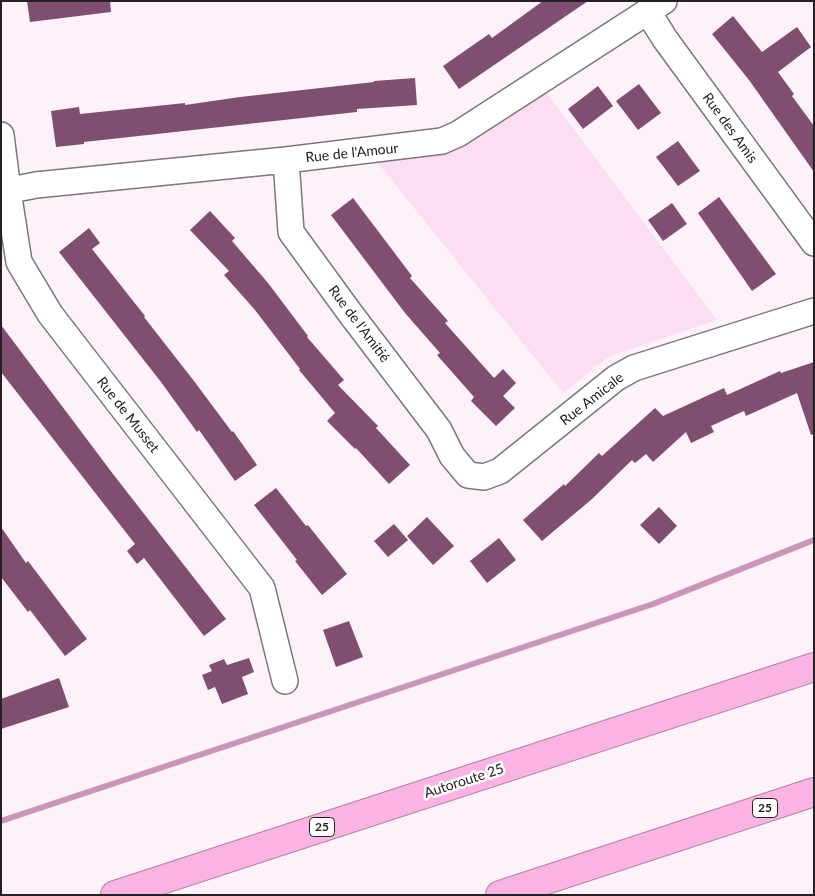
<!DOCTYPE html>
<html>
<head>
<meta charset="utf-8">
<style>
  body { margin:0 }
  #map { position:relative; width:815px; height:896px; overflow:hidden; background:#fdf2f9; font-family:Lato,sans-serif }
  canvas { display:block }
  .frame { position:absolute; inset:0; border:2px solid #242023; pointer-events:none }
</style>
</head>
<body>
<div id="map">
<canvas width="815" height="896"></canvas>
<div class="frame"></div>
</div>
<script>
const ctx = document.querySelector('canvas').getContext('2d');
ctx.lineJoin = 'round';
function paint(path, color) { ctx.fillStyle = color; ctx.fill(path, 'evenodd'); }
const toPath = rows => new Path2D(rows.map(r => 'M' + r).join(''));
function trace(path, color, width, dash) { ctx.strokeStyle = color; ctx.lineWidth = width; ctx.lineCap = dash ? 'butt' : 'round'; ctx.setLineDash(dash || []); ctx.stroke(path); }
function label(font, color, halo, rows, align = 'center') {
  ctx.font = font + ' Lato,sans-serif'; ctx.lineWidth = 5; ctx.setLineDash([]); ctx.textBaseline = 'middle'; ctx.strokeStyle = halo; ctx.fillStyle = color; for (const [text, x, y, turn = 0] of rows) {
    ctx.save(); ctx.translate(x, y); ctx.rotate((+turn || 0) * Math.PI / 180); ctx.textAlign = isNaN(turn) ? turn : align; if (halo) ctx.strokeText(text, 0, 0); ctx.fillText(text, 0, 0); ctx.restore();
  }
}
const green = toPath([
  [539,83,717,320,610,356,563,393,373,157]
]);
const stream = toPath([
  [1,821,653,604,814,540]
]);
const building = toPath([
  [27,1,110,1,111,12,30,22],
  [543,1,588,1,459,89,443,66,489,34,492,38],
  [733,16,762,52,797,27,811,47,778,72,794,94,792,96,814,126,814,172,749,80,712,34],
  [415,78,417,105,357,109,357,112,320,116,84,142,84,144,56,147,51,111,79,107,80,114,185,103,185,105,240,97,374,82,374,81],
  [639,84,661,113,638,130,616,101],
  [598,86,613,106,583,129,568,109],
  [678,141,700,171,678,186,656,157],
  [719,197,776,274,752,291,698,213],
  [353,198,412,276,410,278,448,321,445,323,494,378,503,369,516,383,503,396,515,408,496,426,471,401,474,397,437,355,440,353,405,313,331,215],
  [672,203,687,224,663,241,648,220],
  [210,211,235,238,232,241,268,283,308,336,307,337,344,380,338,385,378,426,376,428,410,465,389,484,356,448,355,449,327,421,335,413,299,370,300,369,255,310,224,275,229,271,190,230],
  [89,228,100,243,92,249,145,316,144,317,194,381,232,432,233,431,257,465,235,481,199,430,197,432,161,382,59,252],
  [1,325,113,474,226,619,204,636,144,558,137,564,127,551,135,544,1,372],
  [814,362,814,434,811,435,797,393,746,416,744,411,711,426,714,432,691,443,686,432,653,462,646,454,635,463,632,460,592,499,542,541,523,520,564,484,565,486,599,453,602,456,655,408,663,416,724,388,727,395,780,371,781,373],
  [276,488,306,526,308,525,347,574,322,595,295,561,297,560,254,505],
  [659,507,677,526,659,544,640,525],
  [427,517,454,546,433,565,407,536],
  [394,524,408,540,388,557,374,541],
  [1,527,26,563,28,561,87,639,65,656,30,610,28,612,1,577],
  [499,538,516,560,487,583,470,561],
  [349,621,363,657,336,667,323,630],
  [249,658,254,672,242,677,248,694,222,704,215,687,208,690,202,675,212,671,209,665,224,659,227,665],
  [59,678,69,707,1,729,1,699]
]);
const minor = toPath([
  [648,12,665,39,814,243],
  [1,135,8,191,19,262,50,314,262,588,285,681],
  [286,160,291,232,350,313,439,430,452,456,468,475,484,477,500,471,616,378,634,368,814,311],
  [1,192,36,185,286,160,442,141,458,134,664,1]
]);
const motorway = toPath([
  [115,895,814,667],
  [500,895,814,792]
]);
const shields = [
  [765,808,25],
  [322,827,25]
];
const shieldNames = [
  ["25",765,808],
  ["25",322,827]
];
const streetNames = [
  ["Rue des Amis",730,128,54],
  ["Rue de l'Amour",352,153,-6],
  ["Rue de l'Amitié",359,324,53],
  ["Rue Amicale",592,399,-38],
  ["Rue de Musset",128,415,52],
  ["Autoroute 25",464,781,-18]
];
paint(green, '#fcddf1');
trace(stream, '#cb94b9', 6);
paint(building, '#7f4e70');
trace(minor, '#7f757b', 28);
trace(motorway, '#b080a0', 30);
trace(minor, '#fff', 25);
trace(motorway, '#fbb3e4', 28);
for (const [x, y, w] of shields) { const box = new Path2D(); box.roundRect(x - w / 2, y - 9.5, w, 19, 4); ctx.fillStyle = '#fff'; ctx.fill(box); trace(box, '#242023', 1); }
label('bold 12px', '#242023', null, shieldNames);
label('14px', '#242023', '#fff', streetNames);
</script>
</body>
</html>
